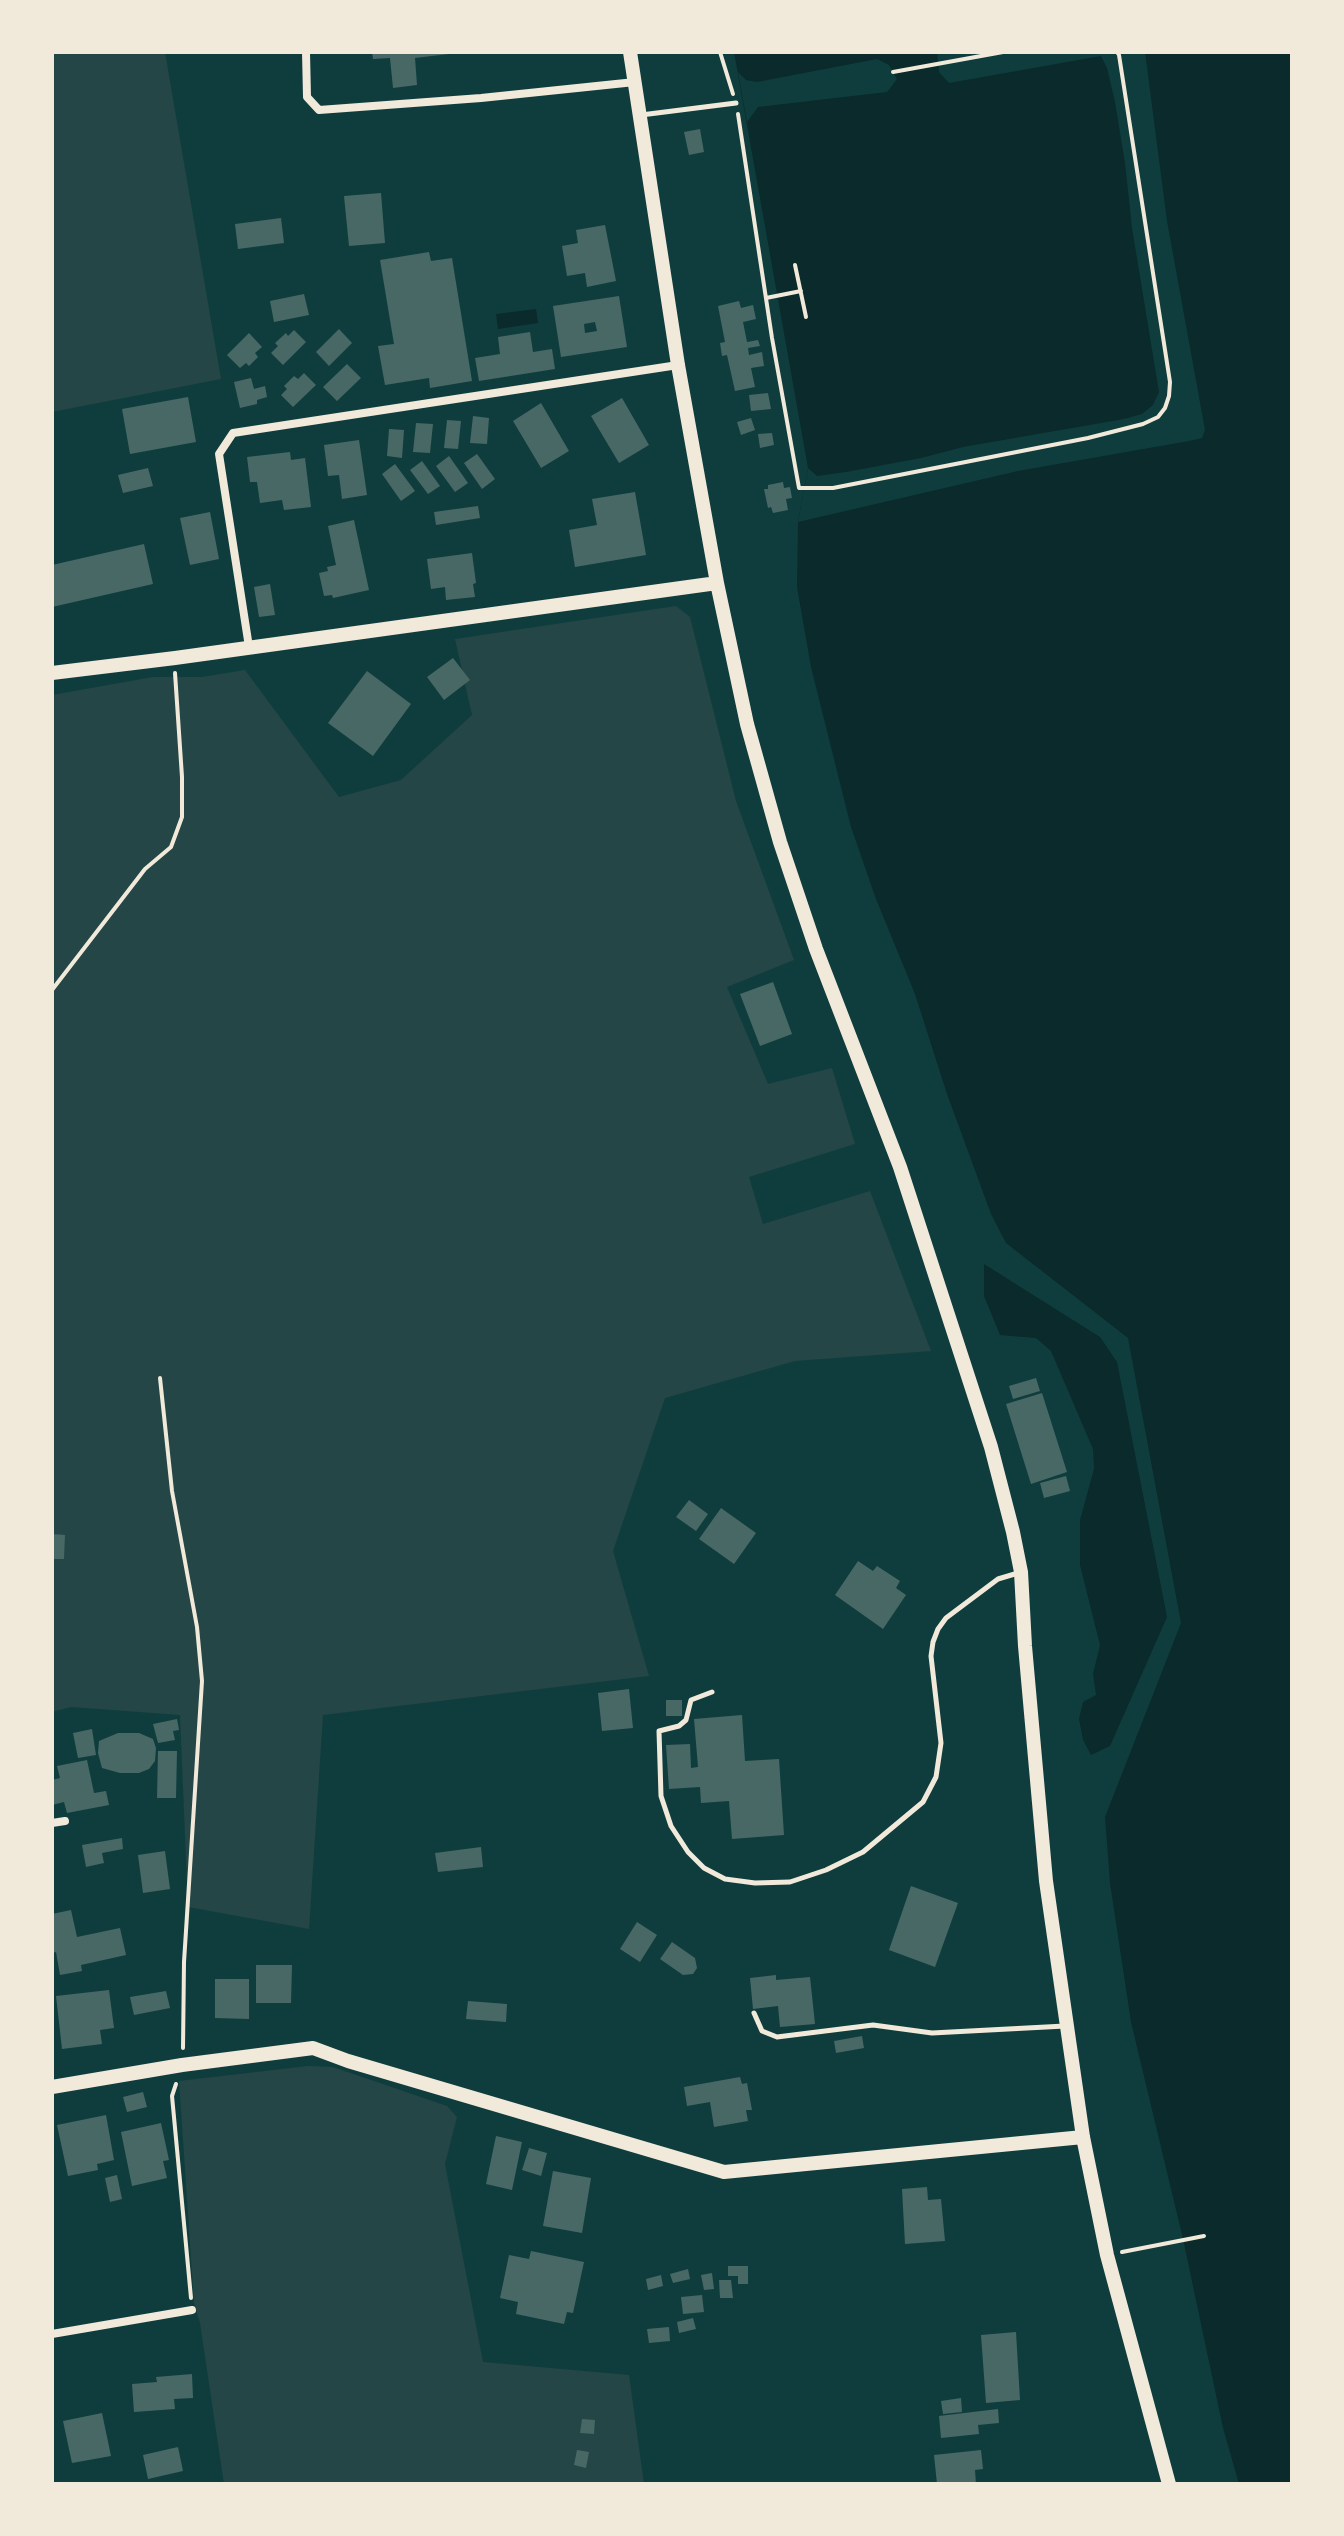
<!DOCTYPE html>
<html>
<head>
<meta charset="utf-8">
<style>
  body { margin:0 }
  #map { position:relative; width:1344px; height:2536px; overflow:hidden; background:#0f3d3e; font-family:"Zilla Slab",serif }
  canvas { display:block }
  .frame { position:absolute; inset:0; border:54px solid #f1e9da; pointer-events:none }
</style>
</head>
<body>
<div id="map">
<canvas width="1344" height="2536"></canvas>
<div class="frame"></div>
</div>
<script>
const ctx = document.querySelector('canvas').getContext('2d');
ctx.lineJoin = 'round';
function paint(path, color) { ctx.fillStyle = color; ctx.fill(path, 'evenodd'); }
const toPath = rows => new Path2D(rows.map(r => 'M' + r).join(''));
function trace(path, color, width, dash) { ctx.strokeStyle = color; ctx.lineWidth = width; ctx.lineCap = dash ? 'butt' : 'round'; ctx.setLineDash(dash || []); ctx.stroke(path); }
const green = toPath([
  [52,52,165,52,221,379,52,412],
  [676,606,690,617,736,801,794,960,727,987,768,1084,832,1068,855,1144,749,1177,763,1224,870,1191,931,1351,795,1361,665,1398,613,1551,649,1676,323,1715,309,1929,188,1907,180,1715,71,1707,52,1712,52,695,153,677,202,677,245,670,339,797,401,780,472,715,455,639],
  [308,2066,333,2067,447,2106,457,2117,445,2164,483,2362,629,2375,644,2484,224,2484,200,2323,194,2303,179,2081]
]);
const water = toPath([
  [734,52,1292,52,1292,2484,1239,2484,1223,2428,1183,2239,1131,2022,1110,1883,1105,1817,1181,1623,1128,1338,1006,1243,991,1214,947,1094,915,994,876,899,851,827,811,667,797,587,798,522,808,468],
  [536,309,538,323,498,329,496,314],
  [984,1264,1100,1337,1117,1362,1167,1617,1110,1746,1091,1755,1083,1740,1079,1719,1083,1702,1096,1695,1093,1674,1100,1645,1080,1565,1080,1520,1094,1469,1093,1449,1051,1351,1036,1338,1000,1335,984,1296]
]);
const pier = toPath([
  [937,52,1145,52,1167,221,1205,430,1202,438,1189,441,1018,471,798,522,808,468,817,476,846,472,921,458,963,447,1124,419,1142,414,1153,405,1159,392,1132,228,1125,163,1115,102,1107,68,1101,56,949,83,939,72],
  [877,59,889,65,897,79,887,92,758,107,747,122,738,72,746,80,757,82]
]);
const building = toPath([
  [372,52,449,52,449,54,415,58,417,85,393,88,390,58,373,59],
  [700,129,704,152,689,155,684,132],
  [381,193,385,243,349,246,344,196],
  [281,218,284,243,238,249,235,224],
  [605,225,616,281,587,287,585,273,567,276,562,246,578,243,576,230],
  [429,252,431,261,452,258,472,381,430,388,429,378,385,385,378,346,394,344,380,260],
  [304,294,309,315,274,322,270,301],
  [619,296,627,347,561,357,553,306],
  [595,322,597,331,585,333,584,324],
  [739,301,741,308,753,305,756,319,743,322,747,342,758,340,760,346,748,348,749,355,762,352,764,366,751,368,755,387,735,391,727,355,722,356,720,343,725,342,718,306],
  [339,329,352,343,329,366,316,352],
  [294,330,306,342,283,365,271,353,278,346,275,343,286,333,288,336],
  [530,332,533,352,552,349,555,369,479,381,475,358,500,354,498,337],
  [249,333,262,347,255,353,258,357,249,366,246,363,240,368,227,355],
  [347,364,361,378,337,401,323,387],
  [304,373,316,385,293,407,281,395,287,389,284,386,294,376,298,379],
  [251,378,254,389,265,386,267,397,257,400,257,404,240,408,234,382],
  [768,393,771,409,751,411,749,395],
  [188,397,196,442,130,454,122,409],
  [622,398,649,445,619,463,591,416],
  [541,403,569,451,541,468,513,421],
  [473,416,489,418,487,444,470,443],
  [751,418,755,430,741,435,737,422],
  [447,420,461,421,458,449,444,448],
  [416,423,433,424,430,453,413,452],
  [389,429,404,430,402,458,387,456],
  [772,433,774,445,760,448,758,434],
  [359,440,367,495,342,499,339,475,328,476,324,445],
  [290,452,291,460,305,458,311,507,284,510,282,500,260,503,257,482,250,482,247,457],
  [477,454,495,479,482,489,464,463],
  [449,456,468,483,455,492,436,466],
  [422,461,440,486,428,494,410,470],
  [395,464,415,491,401,501,382,474],
  [148,468,153,486,123,493,118,475],
  [783,482,784,488,790,487,792,498,786,499,788,510,773,513,771,507,768,508,764,489,768,489,768,485],
  [635,492,646,555,575,567,569,530,597,525,592,499],
  [478,506,480,518,436,525,434,512],
  [210,512,219,559,190,565,180,518],
  [354,520,369,590,333,598,332,595,324,596,319,573,328,571,327,567,336,565,328,526],
  [144,544,153,584,52,607,52,565],
  [472,553,476,583,473,584,475,597,446,600,445,587,431,589,427,559],
  [270,584,275,615,259,617,254,587],
  [453,658,470,680,444,700,427,677],
  [367,671,411,704,373,756,328,723],
  [773,982,792,1034,760,1046,740,994],
  [1036,1378,1040,1391,1013,1399,1009,1386],
  [1042,1393,1067,1472,1031,1484,1006,1404],
  [1066,1476,1070,1491,1044,1498,1040,1483],
  [689,1500,708,1514,696,1531,676,1517],
  [721,1508,756,1533,734,1564,699,1539],
  [52,1534,65,1535,64,1559,52,1559],
  [858,1561,873,1571,877,1566,900,1581,896,1588,906,1595,883,1629,835,1595],
  [629,1689,633,1728,602,1731,598,1693],
  [666,1700,682,1700,682,1716,666,1716],
  [742,1715,745,1761,779,1759,784,1835,732,1839,729,1801,701,1803,700,1787,669,1789,666,1745,690,1744,691,1768,698,1767,694,1719],
  [177,1719,179,1730,173,1731,175,1740,158,1743,153,1724],
  [92,1729,96,1755,78,1758,73,1733],
  [118,1733,139,1733,153,1739,156,1748,155,1761,149,1769,139,1773,120,1773,102,1768,98,1753,99,1741],
  [158,1751,177,1751,176,1798,157,1798],
  [87,1760,94,1793,106,1791,109,1805,67,1813,64,1802,52,1805,52,1780,60,1778,57,1766],
  [122,1838,123,1849,102,1853,104,1863,86,1867,82,1845],
  [481,1847,483,1867,438,1872,435,1853],
  [165,1851,170,1889,143,1893,138,1855],
  [911,1886,958,1903,935,1967,889,1950],
  [71,1910,77,1937,120,1928,126,1955,81,1965,82,1971,60,1975,56,1952,52,1953,52,1914],
  [637,1922,657,1935,640,1962,620,1949],
  [672,1942,695,1958,697,1968,693,1974,683,1975,660,1959],
  [256,1965,292,1965,291,2003,256,2003],
  [776,1975,776,1980,810,1977,815,2024,780,2027,778,2006,753,2009,750,1978],
  [215,1979,249,1979,249,2019,215,2018],
  [109,1990,114,2028,100,2030,102,2044,62,2049,56,1996],
  [166,1991,170,2008,134,2015,130,1997],
  [468,2001,507,2004,506,2022,466,2019],
  [862,2036,864,2048,836,2053,834,2041],
  [740,2077,742,2084,747,2083,752,2110,746,2110,748,2121,714,2127,710,2102,687,2106,684,2087],
  [143,2092,147,2107,127,2112,123,2097],
  [106,2115,114,2160,97,2164,98,2170,68,2176,57,2125],
  [161,2123,169,2160,163,2161,167,2178,132,2186,121,2132],
  [496,2136,522,2142,512,2190,486,2184],
  [529,2148,547,2153,541,2176,522,2170],
  [553,2171,591,2178,582,2233,543,2226],
  [117,2175,122,2199,110,2202,105,2178],
  [927,2187,928,2200,941,2199,945,2241,905,2244,902,2189],
  [531,2251,584,2262,573,2313,567,2312,564,2324,516,2314,518,2302,500,2298,509,2255,529,2259],
  [728,2266,748,2266,748,2284,738,2284,738,2276,728,2276],
  [688,2269,690,2279,673,2283,670,2274],
  [712,2273,714,2289,704,2290,701,2275],
  [661,2275,663,2286,648,2290,646,2279],
  [719,2280,731,2280,733,2298,720,2298],
  [702,2295,704,2312,683,2314,681,2297],
  [693,2318,696,2329,679,2333,677,2322],
  [669,2327,670,2341,649,2343,647,2329],
  [1016,2332,1020,2400,986,2403,981,2335],
  [192,2374,193,2398,174,2399,175,2409,134,2412,132,2384,157,2382,156,2377],
  [961,2398,962,2412,943,2414,941,2401],
  [998,2409,999,2423,978,2425,979,2434,941,2438,939,2416],
  [102,2413,111,2456,72,2463,63,2421],
  [582,2419,595,2420,594,2434,580,2433],
  [178,2447,183,2471,148,2479,143,2455],
  [577,2450,589,2452,586,2468,574,2465],
  [981,2450,983,2469,975,2470,976,2484,937,2484,934,2455]
]);
const path = toPath([
  [720,52,733,94],
  [893,72,1003,52],
  [738,114,772,338,799,488,833,488,1088,438,1143,424,1158,417,1165,408,1169,396,1170,382,1119,55,1117,52],
  [795,265,806,317],
  [766,298,801,291],
  [52,990,145,869,171,847,182,817,182,777,175,673],
  [160,1378,172,1491,197,1627,202,1681,184,1962,183,2048],
  [176,2084,172,2096,191,2298],
  [1122,2252,1204,2236]
]);
const service = toPath([
  [641,115,736,103],
  [712,1692,691,1700,686,1720,679,1726,659,1731,661,1796,671,1826,688,1852,704,1868,725,1879,755,1883,790,1882,826,1870,863,1852,923,1802,936,1777,941,1743,931,1656,933,1642,938,1629,946,1618,998,1579,1018,1573],
  [754,2013,762,2031,777,2037,873,2025,932,2033,1065,2026]
]);
const minor = toPath([
  [306,52,307,97,319,110,481,98,635,82],
  [249,647,219,454,233,433,678,365],
  [52,1823,65,1821],
  [52,2334,192,2310]
]);
const tertiary = toPath([
  [630,52,678,365,717,583,747,724,780,842,816,949,900,1167,991,1447,1013,1532,1021,1572,1025,1646,1046,1881,1083,2137,1107,2255,1169,2484],
  [52,673,175,658,717,583],
  [52,2087,182,2065,313,2048,348,2061,724,2172,1083,2137]
]);
paint(green, '#244646');
paint(water, '#0a2a2b');
paint(pier, '#0f3d3e');
paint(building, '#486865');
trace(path, '#f1e9da', 4);
trace(service, '#f1e9da', 5);
trace(minor, '#f1e9da', 8);
trace(tertiary, '#f1e9da', 14);
</script>
</body>
</html>
